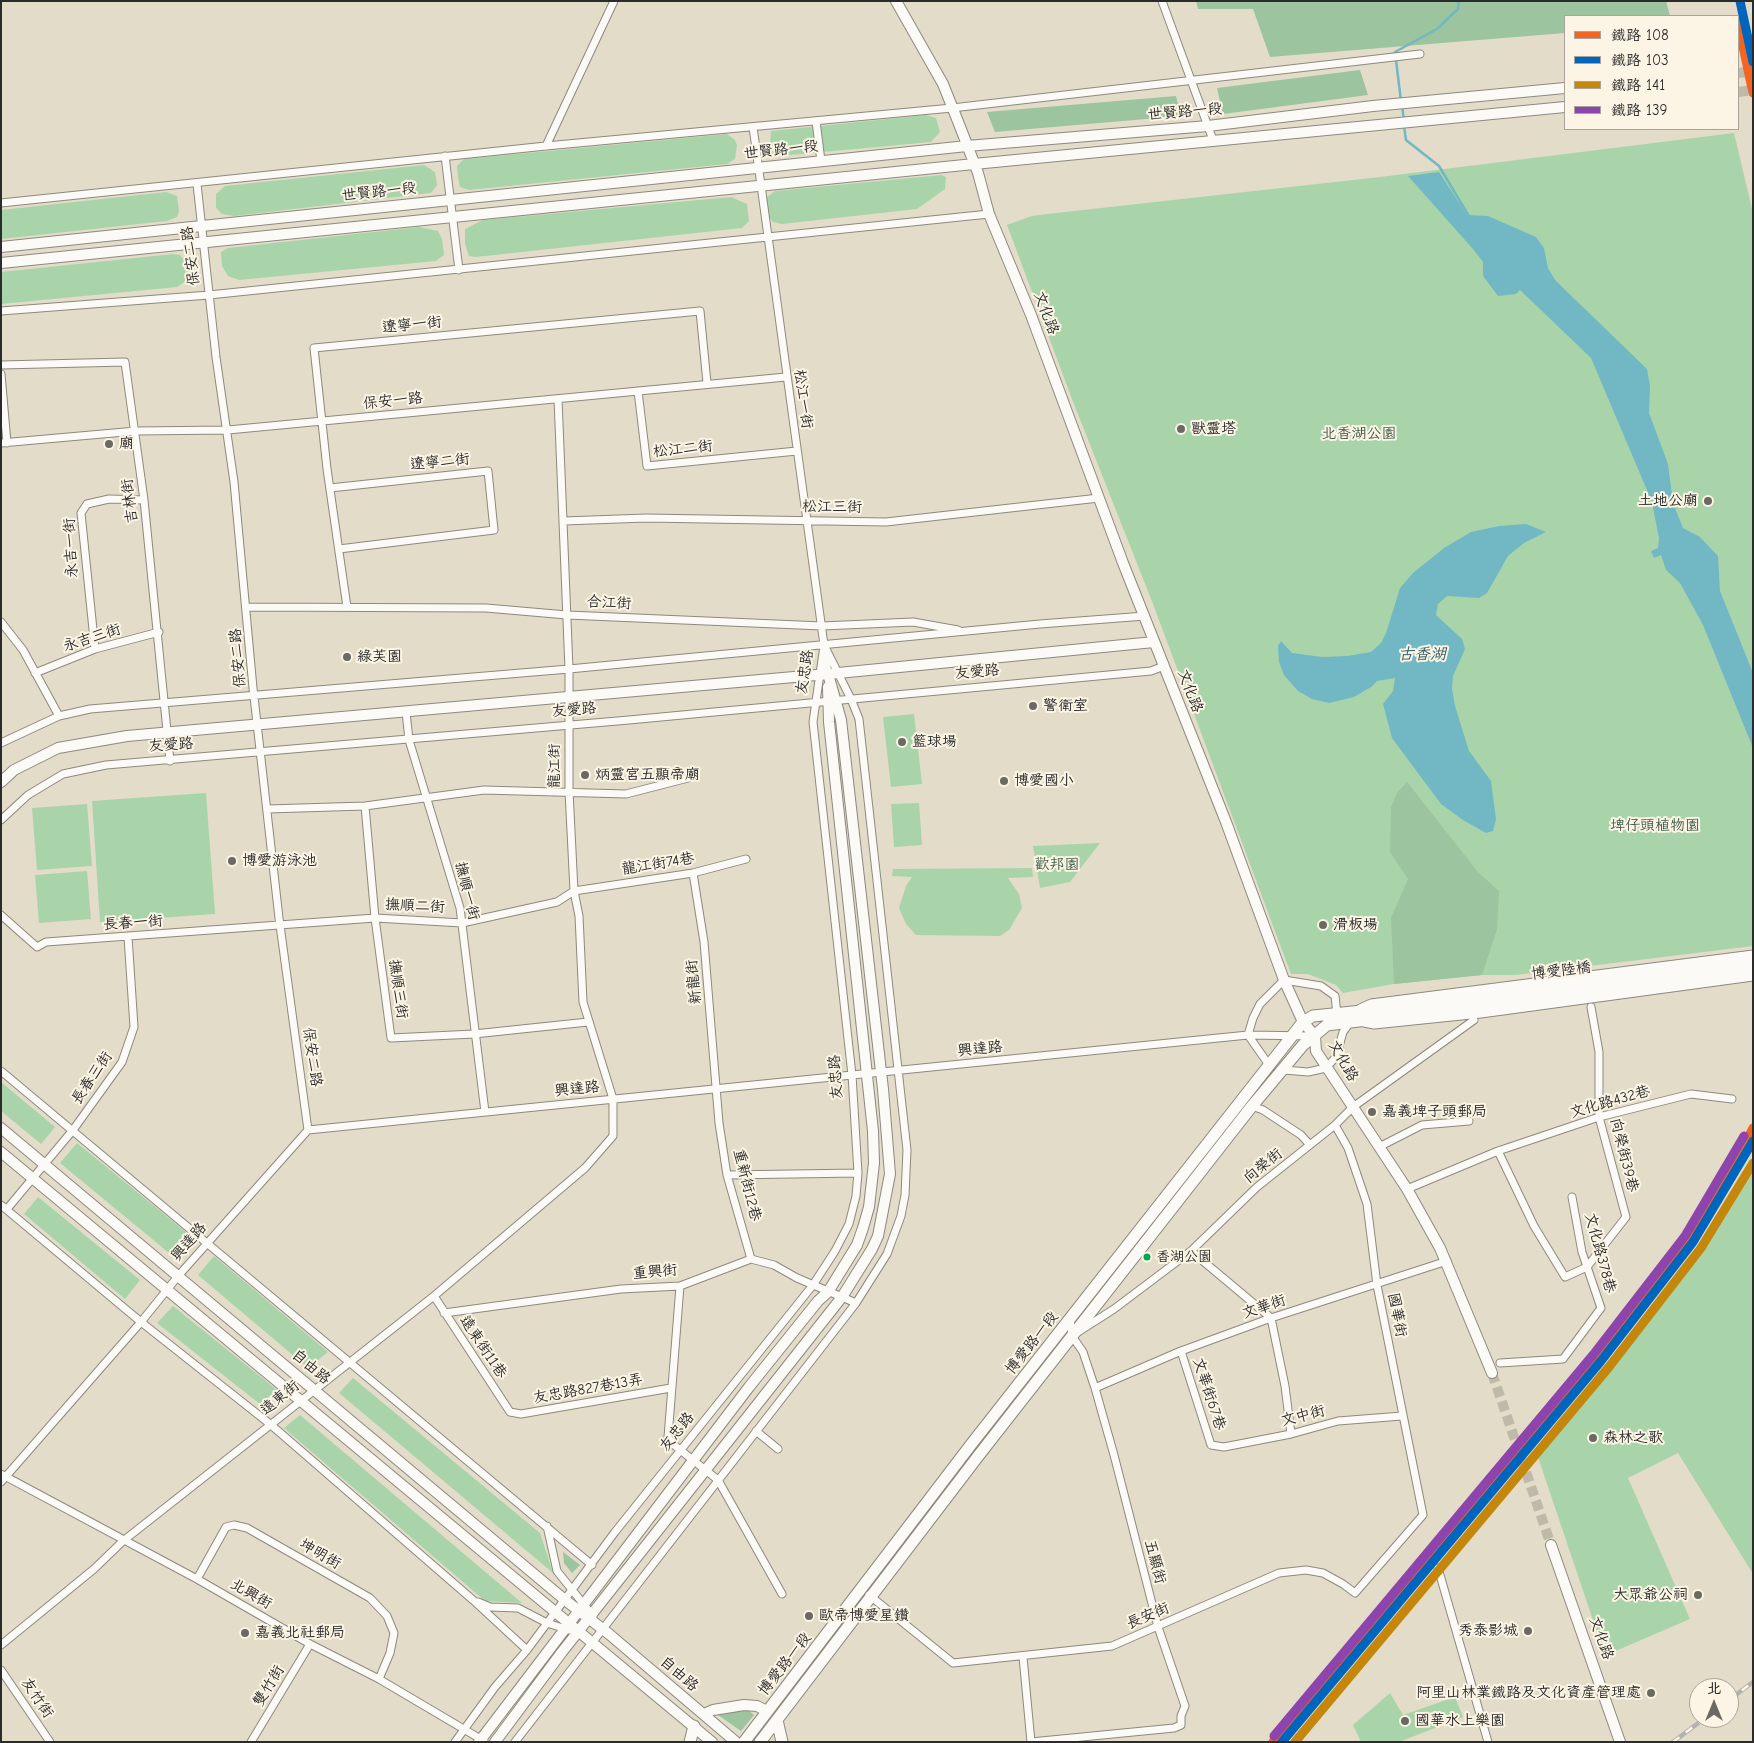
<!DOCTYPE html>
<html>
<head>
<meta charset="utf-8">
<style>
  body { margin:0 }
  #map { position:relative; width:1754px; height:1743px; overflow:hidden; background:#e3dcc9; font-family:"Comic Neue","LXGW WenKai TC",sans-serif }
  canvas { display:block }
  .frame { position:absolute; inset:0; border:2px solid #2b2b2b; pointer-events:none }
  .legend { position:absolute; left:1564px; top:15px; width:175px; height:115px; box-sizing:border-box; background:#fcf5e5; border:1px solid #a8a49b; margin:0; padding:6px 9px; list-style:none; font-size:15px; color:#2b2b2b }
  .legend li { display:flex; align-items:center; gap:10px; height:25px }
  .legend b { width:25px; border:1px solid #a8a49b }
  .north { position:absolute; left:1689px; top:1678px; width:50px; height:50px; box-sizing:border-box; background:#fcf5e5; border:1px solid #a8a49b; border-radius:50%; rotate:0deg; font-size:14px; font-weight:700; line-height:20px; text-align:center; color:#2b2b2b }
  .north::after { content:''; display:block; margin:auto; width:18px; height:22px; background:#6b6962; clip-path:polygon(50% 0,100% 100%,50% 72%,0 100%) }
</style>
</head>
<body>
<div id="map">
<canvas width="1754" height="1743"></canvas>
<div class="frame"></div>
<ul class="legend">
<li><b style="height:6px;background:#f26522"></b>鐵路 108</li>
<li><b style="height:6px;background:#0065bd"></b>鐵路 103</li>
<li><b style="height:6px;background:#c4870b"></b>鐵路 141</li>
<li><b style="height:6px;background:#8e44ad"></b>鐵路 139</li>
</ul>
<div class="north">北</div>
</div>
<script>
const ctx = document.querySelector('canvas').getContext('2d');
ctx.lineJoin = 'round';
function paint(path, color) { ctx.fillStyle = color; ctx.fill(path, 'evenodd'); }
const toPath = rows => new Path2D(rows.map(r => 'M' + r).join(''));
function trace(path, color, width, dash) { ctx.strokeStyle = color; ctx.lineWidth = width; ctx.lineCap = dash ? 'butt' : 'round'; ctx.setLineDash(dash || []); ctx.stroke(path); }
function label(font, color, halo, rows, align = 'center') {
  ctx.font = font + ' "Comic Neue","LXGW WenKai TC",sans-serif'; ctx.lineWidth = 4; ctx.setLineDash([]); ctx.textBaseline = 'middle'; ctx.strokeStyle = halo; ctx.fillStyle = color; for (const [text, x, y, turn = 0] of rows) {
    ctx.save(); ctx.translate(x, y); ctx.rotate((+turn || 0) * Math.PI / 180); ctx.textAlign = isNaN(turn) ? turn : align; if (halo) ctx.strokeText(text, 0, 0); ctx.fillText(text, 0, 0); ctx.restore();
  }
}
const green = toPath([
  [926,115,936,118,940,132,931,142,769,157,771,131],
  [1734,133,1753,213,1753,946,1516,975,1482,975,1394,984,1343,993,1336,985,1308,974,1291,974,1153,604,1072,399,1007,225,1032,216,1047,214,1380,177],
  [727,134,735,140,737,145,735,159,727,164,469,190,460,187,458,177,457,166,464,159],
  [424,165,435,172,437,185,431,193,234,216,222,214,216,208,216,194,225,186],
  [942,175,946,177,945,189,917,209,782,224,773,222,768,216,766,198,775,191],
  [166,192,177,196,179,211,177,217,167,221,1,239,1,210],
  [731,197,747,204,749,221,742,228,476,257,469,256,465,244,465,229,483,220],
  [419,227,438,231,442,239,444,255,436,261,239,280,228,276,222,266,221,252,228,248],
  [173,254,180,255,185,261,186,281,177,287,1,304,1,272],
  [914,714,922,784,891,787,883,717],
  [206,793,215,914,100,922,92,801],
  [919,803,922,845,894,847,891,804],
  [87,804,92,866,37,870,32,808],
  [1100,843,1070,882,1040,888,1033,846],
  [1032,868,1033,877,1008,878,1019,894,1022,908,1009,930,1000,936,916,935,906,924,899,908,906,886,912,877,892,876,893,869],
  [87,871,91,919,39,923,35,875],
  [1,1082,55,1127,41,1144,1,1111],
  [77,1143,186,1232,169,1253,60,1163],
  [1753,1156,1753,1574,1678,1453,1628,1478,1690,1619,1611,1653,1603,1650,1538,1457,1537,1447,1678,1275,1721,1214],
  [38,1197,140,1280,125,1299,24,1214],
  [214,1256,328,1352,308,1368,198,1275],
  [173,1306,277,1390,260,1404,157,1323],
  [353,1378,540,1533,553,1573,339,1393],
  [300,1415,522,1603,485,1601,284,1428],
  [1390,1693,1403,1715,1455,1697,1463,1717,1399,1742,1361,1742,1353,1725]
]);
const forest = toPath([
  [1196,1,1666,1,1670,16,1565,16,1565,33,1270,57,1253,9,1198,9],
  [1360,70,1368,95,1223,114,1217,88],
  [1176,96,1181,116,995,132,987,112],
  [1407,782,1478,872,1499,891,1497,929,1482,975,1394,984,1391,918,1408,879,1390,852,1391,807,1397,793],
  [563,1552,580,1565,572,1573,564,1563],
  [737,1709,748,1710,754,1715,741,1731,718,1715]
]);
const water = toPath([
  [1439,172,1467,215,1488,216,1536,237,1544,248,1548,268,1555,280,1647,369,1650,386,1649,413,1668,464,1673,503,1683,528,1700,537,1718,556,1720,591,1753,673,1753,748,1703,625,1680,583,1666,570,1661,555,1654,558,1651,551,1658,548,1659,538,1652,502,1591,358,1520,290,1516,294,1498,296,1483,276,1483,262,1473,249,1408,176],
  [1526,524,1546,532,1524,543,1508,556,1487,593,1479,598,1447,596,1438,604,1436,615,1462,639,1465,649,1453,676,1452,688,1455,706,1469,751,1491,781,1496,819,1493,831,1486,833,1463,820,1441,804,1392,738,1383,704,1393,691,1395,678,1377,681,1371,687,1354,697,1329,703,1312,699,1298,691,1284,675,1279,662,1278,646,1281,641,1292,653,1322,657,1347,656,1371,652,1381,643,1386,633,1400,588,1413,573,1444,548,1471,532,1499,526]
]);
const stream = toPath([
  [1401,101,1395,52,1437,29,1458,9,1459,1],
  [1402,106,1404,120],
  [1404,126,1406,140,1439,166,1470,218]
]);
const secondaryTunnel = toPath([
  [1738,73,1753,71],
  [1738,92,1753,90],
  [1492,1373,1551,1545]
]);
const street = toPath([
  [1162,1,1213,140],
  [816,121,821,161],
  [753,127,828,674],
  [546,146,614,1],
  [445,156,459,270],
  [197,184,216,357,234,482,253,688,279,918,308,1130],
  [1,203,546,146,952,108,1420,54],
  [1,311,209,295,989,214],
  [1,365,125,362,144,500,170,761],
  [1,374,7,443],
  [638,391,647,466,797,451],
  [1,443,136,431,228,430,786,377],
  [330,488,488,471,494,530,339,549],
  [564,521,646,518,886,522,1099,498],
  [247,607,486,608,567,615,822,626,913,622,958,630],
  [347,607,327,469,314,348,700,311,707,383],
  [1,622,23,650,59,716],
  [95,649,81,513,87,504,109,499,144,500],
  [35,673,95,649,159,632],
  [406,712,409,740,460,908,485,1112],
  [1,743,59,716,90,709,569,669,1040,624,1145,616],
  [365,806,375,918,391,1038,474,1034,588,1022],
  [268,809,365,806,484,790,626,794,692,777],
  [1,820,28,795,63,774,106,765,629,720,1151,671,1164,666],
  [693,873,704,942,719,1123,727,1175,751,1259],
  [1,915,37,947,46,942,375,918,462,923,557,902,574,891,693,873,746,859],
  [1360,1008,1371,1003,1753,954],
  [1364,1023,1374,1025,1481,1014,1753,977],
  [1269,1065,1248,1035,1253,1018,1260,1004,1284,980,1321,986,1335,996,1337,1014],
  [1284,1070,1308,1072,1326,1068,1336,1057,1343,1032,1351,1021],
  [1,1071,592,1565],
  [1252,1106,1263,1110,1301,1135,1310,1145],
  [1379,1147,1422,1125,1469,1121],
  [1498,1151,1534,1226,1565,1277,1587,1267,1626,1217,1599,1117,1599,1052,1591,1007],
  [727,1175,858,1173],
  [1407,1189,1498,1151,1599,1117,1691,1094,1732,1099],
  [1,1205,141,1322,270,1424,473,1600,527,1650],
  [7,1209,73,1130,122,1062,134,1027,128,937],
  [1191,1251,1271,1318,1285,1386,1291,1434],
  [680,1286,668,1437,674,1445,718,1480,782,1594],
  [434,1296,510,1412,521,1414,671,1388],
  [444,1313,621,1289,680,1286,751,1259,774,1265,797,1278,856,1303],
  [1078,1332,1114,1309,1191,1251,1257,1187,1335,1125,1353,1107,1474,1020],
  [1181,1351,1211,1445,1224,1447,1291,1434,1338,1421,1402,1416],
  [1500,1363,1563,1359,1601,1308,1582,1252,1572,1197],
  [1095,1388,1181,1351,1271,1318,1447,1261],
  [756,1431,778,1449],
  [1,1474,197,1579,310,1644,379,1679,484,1741],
  [1,1482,141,1322,179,1275,308,1130,1248,1035,1313,1036],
  [547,1526,557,1571,593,1616],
  [1438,1568,1488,1742],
  [197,1579,226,1527,234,1525,247,1528,370,1598,387,1616,394,1633,390,1653,379,1679],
  [869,1595,953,1663,1112,1646,1279,1573,1306,1570,1323,1573,1343,1584,1355,1593,1423,1515,1377,1285,1367,1204,1348,1148,1335,1125],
  [478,1602,490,1607,518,1608,547,1623,569,1630],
  [1,1645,94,1569,123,1541,434,1296,585,1168,613,1136,613,1099,583,1002,579,916,574,891,569,791,569,669,558,399],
  [1023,1657,1031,1742],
  [1,1670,50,1742],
  [251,1742,310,1644],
  [455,1742,495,1687,527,1650,615,1532,813,1285,835,1251,849,1224,856,1196,858,1173,852,1075,813,722,824,646],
  [515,1742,856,1303,887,1254,901,1216,905,1195,907,1150,859,719,851,699,824,645],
  [1031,1742,1174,1728,1181,1725,1181,1716,1185,1706,1158,1627,1114,1455,1095,1388,1083,1352,1072,1336,1070,1318]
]);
const secondary = toPath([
  [896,1,943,84,957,119,978,173,989,214,1031,315,1123,563,1226,822,1284,980,1303,1022,1315,1036,1316,1051,1407,1189,1440,1248,1492,1373],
  [1,247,967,146,1208,126,1373,106,1565,88],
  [1,263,974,164,1565,107],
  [1,782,14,770,58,748,127,736,828,674,1154,642],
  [1,1128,565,1600,609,1634,736,1742],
  [1,1152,712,1742],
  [1551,1545,1620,1742],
  [704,1714,713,1710,744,1705,757,1706,767,1711],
  [479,1742,749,1387,818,1301,828,1292,857,1245,863,1228,869,1207,874,1163,873,1131,829,722,828,687],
  [495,1742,562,1652,842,1297,872,1249,878,1236,890,1174,883,1089,841,720,828,674]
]);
const primary = toPath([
  [777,1720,782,1742],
  [690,1742,694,1726],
  [744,1742,973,1442,1303,1022,1313,1016,1372,1010,1753,961],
  [760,1742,979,1455,1252,1106,1303,1045,1327,1025,1753,971]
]);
const rail = toPath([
  [1729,1700,1753,1682],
  [1673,1742,1705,1718]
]);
const rail1 = toPath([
  [1738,23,1753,93],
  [1273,1742,1594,1358,1688,1240,1734,1166,1753,1128]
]);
const rail2 = toPath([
  [1740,1,1753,62],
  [1282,1742,1601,1361,1693,1242,1753,1141]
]);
const rail3 = toPath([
  [1295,1742,1609,1367,1701,1248,1753,1163]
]);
const rail4 = toPath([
  [1274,1736,1593,1355,1685,1236,1744,1136]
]);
const markers = [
  [1181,429,5,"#6b6962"],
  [109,444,5,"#6b6962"],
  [1708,501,5,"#6b6962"],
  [347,657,5,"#6b6962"],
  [1033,706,5,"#6b6962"],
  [902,742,5,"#6b6962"],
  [585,775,5,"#6b6962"],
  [1004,781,5,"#6b6962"],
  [232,861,5,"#6b6962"],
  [1323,925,5,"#6b6962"],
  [1372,1112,5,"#6b6962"],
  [1147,1257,4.5,"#00a651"],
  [1593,1438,5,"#6b6962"],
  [1698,1595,5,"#6b6962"],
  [809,1616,5,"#6b6962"],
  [1528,1631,5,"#6b6962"],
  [245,1633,5,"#6b6962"],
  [1651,1693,5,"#6b6962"],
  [1405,1721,5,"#6b6962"]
];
const busNames = [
  ["香湖公園",1156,1257]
];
const streetNames = [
  ["世賢路一段",1185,112,-5],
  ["世賢路一段",781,150,-6],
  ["世賢路一段",379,192,-6],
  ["保安二路",191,256,-97],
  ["文化路",1046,313,69],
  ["遼寧一街",412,325,-6],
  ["松江一街",803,399,82],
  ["保安一路",393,401,-6],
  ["松江二街",683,449,-6],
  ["遼寧二街",440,462,-6],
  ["吉林街",130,501,-97],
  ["松江三街",832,507,1],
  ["永吉一街",71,548,-93],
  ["合江街",609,603,3],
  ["永吉三街",92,638,-18],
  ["保安二路",238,658,-95],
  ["友忠路",805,672,-81],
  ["友愛路",977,672,-5],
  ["文化路",1190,691,69],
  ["友愛路",574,710,-5],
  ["友愛路",171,745,-4],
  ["龍江街",555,766,-90],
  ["龍江街74巷",658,864,-9],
  ["撫順一街",467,891,76],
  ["撫順二街",415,906,3],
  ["長春一街",133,923,-4],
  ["博愛陸橋",1561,971,-7],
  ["新龍街",694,982,-96],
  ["撫順三街",398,989,82],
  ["興達路",980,1049,-6],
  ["保安二路",312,1057,82],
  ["文化路",1343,1061,60],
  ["友忠路",836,1077,-94],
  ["長春三街",92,1078,-56],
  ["興達路",577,1089,-6],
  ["文化路432巷",1610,1102,-16],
  ["向榮街39巷",1624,1155,76],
  ["向榮街",1263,1166,-39],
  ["重新街12巷",747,1185,76],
  ["興達路",189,1242,-49],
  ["文化路378巷",1600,1253,75],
  ["重興街",655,1272,-5],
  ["文華街",1264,1307,-19],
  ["國華街",1397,1315,79],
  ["博愛路一段",1032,1343,-52],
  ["遠東街11巷",483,1347,56],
  ["自由路",311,1367,40],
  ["友忠路827巷13弄",588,1389,-10],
  ["文華街67巷",1209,1394,72],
  ["遠東街",280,1398,-39],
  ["文中街",1303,1416,-14],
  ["友忠路",677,1432,-51],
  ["坤明街",320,1554,30],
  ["五顯街",1155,1562,75],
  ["北興街",251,1594,30],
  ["長安街",1148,1616,-23],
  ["文化路",1601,1638,70],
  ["博愛路一段",785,1664,-52],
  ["自由路",679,1674,41],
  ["雙竹街",269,1686,-59],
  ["友竹街",37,1698,56]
];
const poiNames = [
  ["獸靈塔",1191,429],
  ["廟",119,444],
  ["土地公廟",1698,501,"right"],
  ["綠芙園",357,657],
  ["警衛室",1043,706],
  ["籃球場",912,742],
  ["炳靈宮五顯帝廟",595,775],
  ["博愛國小",1014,781],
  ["博愛游泳池",242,861],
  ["滑板場",1333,925],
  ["嘉義埤子頭郵局",1382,1112],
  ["森林之歌",1603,1438],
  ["大眾爺公祠",1688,1595,"right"],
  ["歐帝博愛星鑽",819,1616],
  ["秀泰影城",1518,1631,"right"],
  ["嘉義北社郵局",255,1633],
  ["阿里山林業鐵路及文化資產管理處",1641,1693,"right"],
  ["國華水上樂園",1415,1721]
];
const parkNames = [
  ["北香湖公園",1359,434],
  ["埤仔頭植物園",1655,826],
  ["歡邦園",1057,865]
];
const waterNames = [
  ["古香湖",1422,654]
];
paint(green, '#a9d4aa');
paint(forest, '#9cc49e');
paint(water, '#72b8c4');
trace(stream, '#72b8c4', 2.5);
trace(secondaryTunnel, '#beb9a9', 10, [10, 5]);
trace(street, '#8d897f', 9);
trace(secondary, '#8d897f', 12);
trace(primary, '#8d897f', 13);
trace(street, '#fbfaf7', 7);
trace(secondary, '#fbfaf7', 10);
trace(primary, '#fbfaf7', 11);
trace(rail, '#b3b2af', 4.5);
trace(rail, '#fcf5e5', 2.5, [8]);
trace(rail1, '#f26522', 9);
trace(rail2, '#0065bd', 9);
trace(rail3, '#c4870b', 9);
trace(rail4, '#8e44ad', 9);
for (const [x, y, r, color] of markers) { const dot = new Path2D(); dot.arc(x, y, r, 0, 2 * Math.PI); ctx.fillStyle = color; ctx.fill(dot); trace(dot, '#fcf5e5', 2); }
label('14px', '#2b2b2b', '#fcf5e5', busNames, 'left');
label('15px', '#2b2b2b', '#fcf5e5', streetNames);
label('15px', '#2b2b2b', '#fcf5e5', poiNames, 'left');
label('15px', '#425c4a', '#fcf5e5', parkNames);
label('italic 16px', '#345d67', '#fcf5e5', waterNames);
</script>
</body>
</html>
